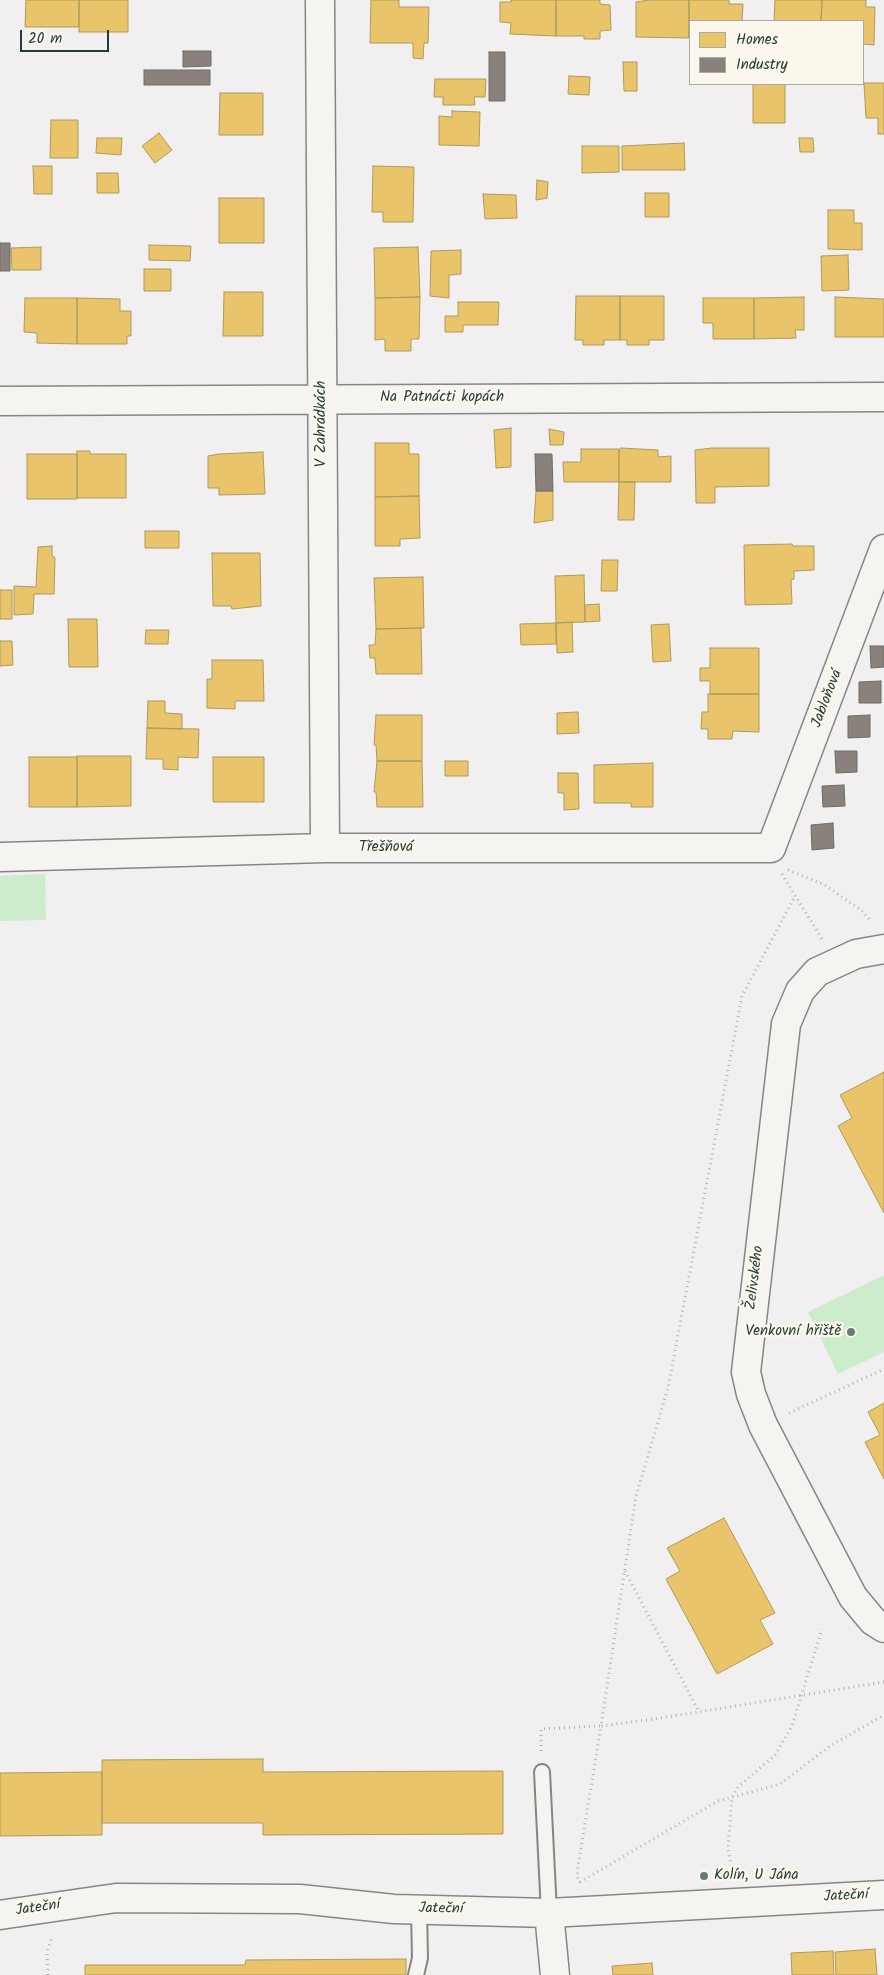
<!DOCTYPE html>
<html>
<head>
<meta charset="utf-8">
<style>
  body { margin:0 }
  #map { position:relative; width:884px; height:1975px; overflow:hidden; background:#f1eff0; font-family:Kalam,sans-serif }
  canvas { display:block }
  .legend { position:absolute; left:689px; top:20px; width:175px; height:65px; box-sizing:border-box; background:#fbf7ec; border:1px solid #a3ada2; margin:0; padding:6px 9px; list-style:none; font-size:15px; color:#1f3d34 }
  .legend li { display:flex; align-items:center; gap:10px; height:25px }
  .legend b { width:25px; border:1px solid #a3ada2 }
  .scale { position:absolute; left:20px; top:30px; width:89px; height:22px; box-sizing:border-box; border:2px solid #1f3d34; border-top:0; padding-left:6px; font-size:15px; line-height:18px; white-space:nowrap; color:#1f3d34; -webkit-text-stroke:4px #fbf7ec; paint-order:stroke }
</style>
</head>
<body>
<div id="map">
<canvas width="884" height="1975"></canvas>
<ul class="legend">
<li><b style="height:14px;background:#e9c46a"></b>Homes</li>
<li><b style="height:14px;background:#8a817c"></b>Industry</li>
</ul>
<div class="scale">20 m</div>
</div>
<script>
const ctx = document.querySelector('canvas').getContext('2d');
ctx.lineJoin = 'round';
function paint(path, color) { ctx.fillStyle = color; ctx.fill(path, 'evenodd'); }
const toPath = rows => new Path2D(rows.map(r => 'M' + r).join(''));
function trace(path, color, width, dash) { ctx.strokeStyle = color; ctx.lineWidth = width; ctx.lineCap = dash ? 'butt' : 'round'; ctx.setLineDash(dash || []); ctx.stroke(path); }
function label(font, color, halo, rows, align = 'center') {
  ctx.font = font + ' Kalam,sans-serif'; ctx.lineWidth = 5; ctx.setLineDash([]); ctx.textBaseline = 'middle'; ctx.strokeStyle = halo; ctx.fillStyle = color; for (const [text, x, y, turn = 0] of rows) {
    ctx.save(); ctx.translate(x, y); ctx.rotate((+turn || 0) * Math.PI / 180); ctx.textAlign = isNaN(turn) ? turn : align; if (halo) ctx.strokeText(text, 0, 0); ctx.fillText(text, 0, 0); ctx.restore();
  }
}
const green = toPath([
  [45,874,46,920,0,921,0,876],
  [884,1275,884,1352,838,1374,808,1312]
]);
const homes = toPath([
  [26,0,79,0,79,27,25,27,26,0],
  [79,0,128,0,128,32,79,32,79,0],
  [371,0,399,0,399,7,429,7,428,43,424,43,423,59,413,58,413,43,370,43,371,0],
  [511,0,556,0,556,36,510,34,511,23,500,22,500,2,511,2,511,0],
  [556,0,600,0,600,4,610,5,611,30,600,31,600,39,584,39,584,36,556,36,556,0],
  [649,0,689,0,689,38,636,37,636,2,649,0],
  [689,0,729,0,729,4,743,4,742,21,690,21,689,38,689,0],
  [775,0,822,0,821,21,774,21,775,0],
  [822,0,866,0,866,7,875,7,874,45,863,44,863,21,821,21,822,0],
  [623,62,637,62,637,91,624,91,623,62],
  [569,76,590,77,589,95,568,94,569,76],
  [435,79,486,79,485,97,474,97,475,105,443,105,443,97,434,97,435,79],
  [864,83,884,83,884,134,878,134,878,118,866,118,864,83],
  [753,84,785,84,785,123,753,123,753,84],
  [220,93,263,93,263,135,219,135,220,93],
  [452,111,480,112,479,146,439,145,439,116,452,117,452,111],
  [51,120,78,120,78,158,50,158,51,120],
  [159,133,172,150,155,163,142,146,159,133],
  [97,138,122,138,121,155,96,153,97,138],
  [799,138,813,138,814,152,800,152,799,138],
  [684,143,685,170,622,170,622,146,684,143],
  [582,146,619,146,619,172,582,173,582,146],
  [33,166,52,166,52,194,34,194,33,166],
  [373,166,414,167,413,222,383,222,383,212,372,212,373,166],
  [97,173,118,173,119,193,97,193,97,173],
  [537,180,548,182,547,198,536,200,537,180],
  [645,193,669,193,669,217,645,217,645,193],
  [483,194,516,195,517,218,485,219,483,194],
  [219,198,264,198,264,243,219,243,219,198],
  [828,210,854,210,854,223,862,223,862,250,828,249,828,210],
  [149,245,191,246,190,261,149,260,149,245],
  [41,247,41,270,12,270,11,248,41,247],
  [418,247,420,297,375,298,374,248,418,247],
  [461,250,461,274,449,275,449,298,430,296,431,251,461,250],
  [848,255,849,290,822,291,821,256,848,255],
  [144,269,171,269,171,291,144,291,144,269],
  [224,292,263,292,263,336,223,336,224,292],
  [576,296,620,296,620,340,604,340,604,345,583,345,583,340,575,340,576,296],
  [620,296,664,296,664,340,649,340,649,345,627,345,627,340,620,340,620,296],
  [420,297,419,339,411,339,411,351,385,351,385,339,375,340,375,298,420,297],
  [804,297,804,330,795,330,796,338,754,339,754,298,804,297],
  [835,297,884,299,884,337,835,337,835,297],
  [25,298,77,298,77,344,37,343,37,333,24,332,25,298],
  [77,298,120,299,120,311,131,311,131,336,127,336,127,344,77,344,77,298],
  [703,298,754,298,754,339,713,339,713,323,703,323,703,298],
  [458,302,499,302,498,325,463,325,463,332,445,332,445,316,458,316,458,302],
  [511,428,511,467,496,468,494,430,511,428],
  [549,429,564,432,563,445,550,445,549,429],
  [375,443,409,443,409,454,419,454,419,496,375,497,375,443],
  [621,448,658,450,658,457,671,456,671,482,619,482,619,450,621,448],
  [712,448,769,448,769,486,715,487,715,503,696,503,695,450,712,448],
  [581,449,619,449,619,482,564,482,563,462,581,462,581,449],
  [77,451,90,451,90,454,126,454,126,498,77,498,77,451],
  [263,452,265,494,219,495,219,488,208,488,208,456,219,454,263,452],
  [27,454,77,454,77,499,27,499,27,454],
  [619,482,635,482,634,520,618,520,619,482],
  [536,491,553,491,553,520,534,523,536,491],
  [419,496,420,538,400,539,400,546,375,546,375,497,419,496],
  [145,531,179,531,179,548,145,548,145,531],
  [792,544,793,546,814,546,814,570,794,571,794,579,791,580,792,604,745,605,744,545,792,544],
  [52,546,52,555,55,558,54,594,34,594,33,614,14,615,14,586,36,587,38,547,52,546],
  [212,553,260,553,261,606,232,609,231,606,213,606,212,553],
  [602,560,618,560,617,591,601,591,602,560],
  [584,575,585,622,556,623,555,576,584,575],
  [423,577,424,628,376,629,374,578,423,577],
  [0,590,12,590,12,619,0,619,0,590],
  [599,604,600,621,585,622,585,605,599,604],
  [68,619,97,619,98,667,69,667,68,619],
  [572,622,573,652,557,653,556,623,572,622],
  [556,623,556,644,521,645,520,624,556,623],
  [669,624,671,661,653,662,651,625,669,624],
  [421,628,422,674,376,674,375,658,370,658,369,645,375,645,376,629,421,628],
  [146,630,169,630,168,644,145,644,146,630],
  [0,641,12,641,13,665,0,666,0,641],
  [710,648,759,648,759,694,710,694,710,681,700,681,700,668,710,668,710,648],
  [212,660,263,660,264,701,235,701,235,709,207,708,207,679,212,679,212,660],
  [708,694,759,694,759,732,733,731,732,739,708,739,708,729,701,729,702,712,708,712,708,694],
  [148,701,165,701,165,713,182,714,182,729,147,728,148,701],
  [578,712,579,733,557,734,557,713,578,712],
  [376,715,422,715,422,761,377,761,376,745,374,745,376,715],
  [147,728,199,729,198,758,178,757,178,770,163,769,163,759,146,759,147,728],
  [77,756,131,756,131,806,77,807,77,756],
  [29,757,77,757,77,807,29,807,29,757],
  [213,757,264,757,264,802,213,802,213,757],
  [377,761,422,761,423,807,377,807,376,792,374,792,377,761],
  [445,761,468,761,468,776,445,776,445,761],
  [653,763,653,807,631,807,631,803,594,803,594,765,653,763],
  [558,773,578,773,579,809,564,810,564,793,558,793,558,773],
  [884,1072,884,1213,838,1126,852,1118,840,1095,884,1072],
  [884,1403,884,1479,865,1442,880,1435,868,1412,884,1403],
  [724,1518,775,1613,760,1620,773,1644,717,1674,666,1579,680,1571,667,1548,724,1518],
  [263,1759,263,1772,503,1771,503,1834,263,1835,263,1823,102,1823,102,1760,263,1759],
  [102,1772,102,1835,0,1836,0,1773,102,1772],
  [875,1949,877,1975,836,1975,835,1952,875,1949],
  [833,1951,834,1975,792,1975,791,1953,833,1951],
  [406,1959,406,1975,85,1975,85,1965,245,1965,246,1960,406,1959],
  [652,1963,653,1975,613,1975,612,1966,652,1963]
]);
const industry = toPath([
  [183,51,211,51,211,66,183,67,183,51],
  [489,52,505,52,505,101,489,101,489,52],
  [144,70,210,70,210,85,144,85,144,70],
  [0,243,10,243,10,271,0,271,0,243],
  [535,454,552,454,553,491,536,491,535,454],
  [870,646,884,646,884,667,871,668,870,646],
  [881,681,881,703,859,703,859,682,881,681],
  [870,715,870,737,848,738,848,716,870,715],
  [835,751,857,751,857,772,836,773,835,751],
  [844,785,845,806,823,807,822,786,844,785],
  [833,823,834,848,812,850,811,825,833,823]
]);
const path = toPath([
  [788,870,825,885,861,910,871,921],
  [782,874,822,939],
  [789,1413,884,1369],
  [625,1571,699,1712],
  [541,1751,541,1729,601,1726,636,1496,668,1388,742,996,795,896],
  [732,1871,728,1848,732,1797,738,1787,775,1755,792,1726,822,1629],
  [580,1882,718,1801,780,1784,830,1746,884,1715],
  [580,1883,577,1876,578,1866,601,1726,654,1719,884,1682],
  [48,1975,47,1953,52,1937]
]);
const lane = toPath([
  [542,1772,549,1913],
  [416,1975,420,1958,419,1910]
]);
const street = toPath([
  [320,0,325,848],
  [0,401,884,397],
  [0,857,325,848,771,848,884,549],
  [884,949,856,954,817,972,800,991,786,1024,746,1372,751,1394,763,1425,853,1597,873,1621,884,1628],
  [549,1913,555,1975],
  [0,1915,116,1898,300,1899,394,1909,549,1913,884,1895]
]);
const markers = [
  [851,1332,5,"#687b76"],
  [704,1876,5,"#687b76"]
];
const streetNames = [
  ["Na Patnácti kopách",442,398],
  ["V Zahrádkách",322,424,-90],
  ["Jabloňová",828,699,-69],
  ["Třešňová",386,848],
  ["Želivského",756,1278,-83],
  ["Jateční",846,1897,-3],
  ["Jateční",38,1909,-8],
  ["Jateční",441,1910,1]
];
const poiNames = [
  ["Venkovní hřiště",841,1332],
  ["Kolín, U Jána",714,1876,"left"]
];
paint(green, '#cceccc');
paint(homes, '#e9c46a');
trace(homes, '#ac9c5a', 1);
paint(industry, '#8a817c');
trace(industry, '#6a6d66', 1);
trace(lane, '#838886', 18);
trace(street, '#838886', 31);
trace(path, '#b1b4b1', 3, [1, 4]);
trace(lane, '#f5f4f1', 14);
trace(street, '#f5f4f1', 28);
for (const [x, y, r, color] of markers) { const dot = new Path2D(); dot.arc(x, y, r, 0, 2 * Math.PI); ctx.fillStyle = color; ctx.fill(dot); trace(dot, '#fbf7ec', 2); }
label('15px', '#1f3d34', '#fbf7ec', streetNames);
label('15px', '#1f3d34', '#fbf7ec', poiNames, 'right');
</script>
</body>
</html>
